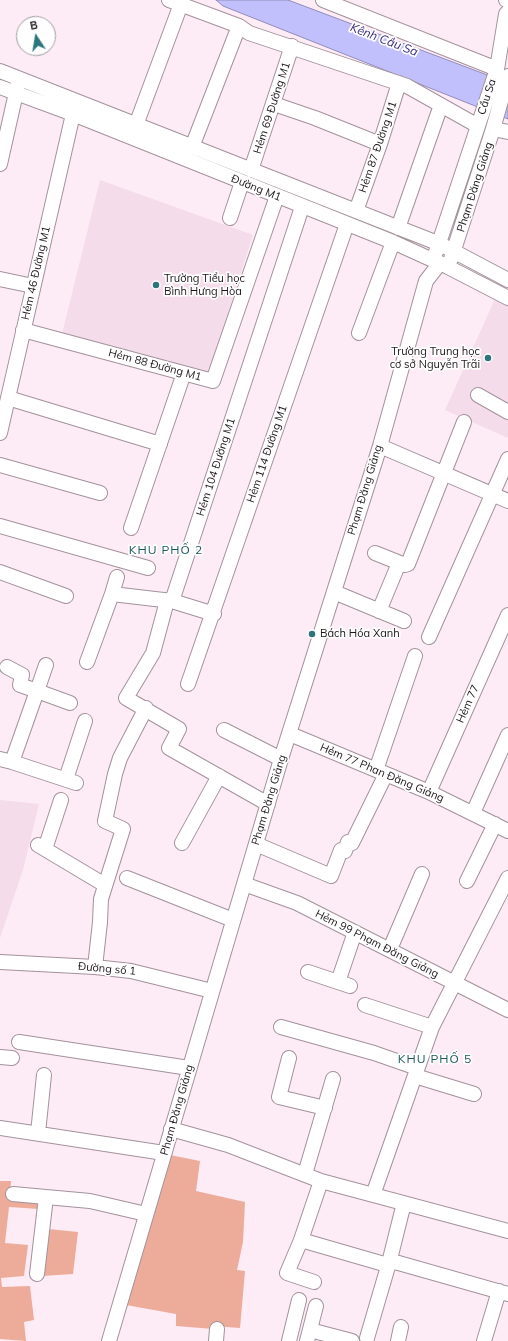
<!DOCTYPE html>
<html>
<head>
<meta charset="utf-8">
<style>
  body { margin:0 }
  #map { position:relative; width:508px; height:1341px; overflow:hidden; background:#fdebf6; font-family:Mulish,sans-serif }
  canvas { display:block }
  .north { position:absolute; left:16px; top:16px; width:40px; height:40px; box-sizing:border-box; background:#fefefe; border:1px solid #a4a1a3; border-radius:50%; rotate:348deg; font-size:11px; font-weight:700; line-height:16px; text-align:center; color:#1c161a }
  .north::after { content:''; display:block; margin:auto; width:14px; height:18px; background:#2c767b; clip-path:polygon(50% 0,100% 100%,50% 72%,0 100%) }
</style>
</head>
<body>
<div id="map">
<canvas width="508" height="1341"></canvas>
<div class="north">B</div>
</div>
<script>
const ctx = document.querySelector('canvas').getContext('2d');
ctx.lineJoin = 'round';
function paint(path, color) { ctx.fillStyle = color; ctx.fill(path, 'evenodd'); }
const toPath = rows => new Path2D(rows.map(r => 'M' + r).join(''));
function trace(path, color, width, dash) { ctx.strokeStyle = color; ctx.lineWidth = width; ctx.lineCap = dash ? 'butt' : 'round'; ctx.setLineDash(dash || []); ctx.stroke(path); }
function label(font, color, halo, rows, align = 'center') {
  ctx.font = font + ' Mulish,sans-serif'; ctx.lineWidth = 3.5; ctx.setLineDash([]); ctx.textBaseline = 'middle'; ctx.strokeStyle = halo; ctx.fillStyle = color; for (const [text, x, y, turn = 0] of rows) {
    ctx.save(); ctx.translate(x, y); ctx.rotate((+turn || 0) * Math.PI / 180); ctx.textAlign = isNaN(turn) ? turn : align; if (halo) ctx.strokeText(text, 0, 0); ctx.fillText(text, 0, 0); ctx.restore();
  }
}
const built = toPath([
  [100,180,253,235,208,375,62,334],
  [495,299,508,306,508,438,445,410],
  [0,800,39,804,23,870,0,938]
]);
const green = toPath([
  [170,1155,200,1161,196,1191,245,1202,243,1242,237,1270,245,1271,240,1328,213,1326,213,1329,176,1326,176,1314,126,1305],
  [0,1181,11,1181,10,1196,40,1199,39,1209,9,1207,5,1243,28,1245,24,1276,1,1278,2,1287,30,1286,34,1320,24,1322,26,1341,0,1339],
  [48,1229,78,1232,73,1274,42,1276]
]);
const water = toPath([
  [216,0,288,0,490,76,508,85,508,119,223,6,216,0]
]);
const minor = toPath([
  [169,0,239,26,249,33,407,86,478,126],
  [323,0,497,69],
  [506,0,508,1],
  [0,71,440,244,508,280],
  [0,87,73,114,393,242,448,267,508,298],
  [274,104,315,118,380,144],
  [136,125,181,4],
  [493,129,508,132],
  [192,147,239,26],
  [0,164,18,84],
  [251,170,292,46],
  [356,211,380,144,399,83],
  [230,218,242,182],
  [398,228,441,105],
  [436,252,497,69,506,14,508,12],
  [451,259,493,129,508,76],
  [0,279,33,286],
  [23,330,213,381,277,196],
  [359,333,393,242],
  [478,395,508,412],
  [8,398,160,444],
  [0,433,73,114],
  [380,446,508,501],
  [0,465,100,493],
  [0,526,148,568],
  [131,528,184,373],
  [375,553,405,565,408,564,464,422],
  [0,572,66,596],
  [334,592,404,621],
  [112,594,117,577],
  [167,601,153,653,126,698,179,729,169,748,268,804],
  [172,601,214,614],
  [379,611,399,563],
  [429,637,508,459],
  [87,662,112,594,172,601,302,207],
  [7,667,22,675,20,685,37,691,46,665],
  [188,684,347,224],
  [224,730,281,759],
  [290,734,429,792,508,831],
  [0,759,12,762,37,691,70,703],
  [12,762,76,783],
  [376,770,415,656],
  [66,779,85,721],
  [429,792,508,615],
  [473,813,508,735],
  [182,843,219,776],
  [256,844,331,876,341,850,345,851,348,842,352,843,386,774],
  [38,845,105,885],
  [45,849,61,800],
  [127,878,233,920],
  [467,881,495,824],
  [244,884,297,903,508,1010],
  [390,949,422,874],
  [0,962,95,967,131,971,212,991],
  [95,967,100,922,101,899,123,829,105,821,115,774,120,758,146,708],
  [308,972,350,986],
  [338,982,355,932],
  [365,1005,432,1027],
  [281,1027,374,1053,417,1068],
  [19,1042,189,1068],
  [0,1057,12,1058],
  [289,1058,279,1097,325,1108],
  [415,1076,474,1094],
  [0,1128,164,1153],
  [171,1129,228,1145,321,1181,508,1231],
  [38,1133,44,1075],
  [305,1174,333,1079],
  [13,1194,90,1201,146,1214],
  [373,1195,432,1027,508,878],
  [301,1240,384,1264,395,1262,508,1294],
  [37,1274,46,1197],
  [314,1282,287,1273,301,1240,321,1181],
  [310,1330,352,1341],
  [367,1338,389,1263,404,1203],
  [109,1341,281,759,380,446,426,281,440,263],
  [216,1341,217,1329],
  [289,1341,299,1300],
  [307,1341,316,1306],
  [398,1341,401,1327],
  [484,1341,499,1291]
]);
const markers = [
  [156,285,4,"#2c767b"],
  [488,358,4,"#2c767b"],
  [312,634,4,"#2c767b"]
];
const streetNames = [
  ["Cầu Sa",487,97,-72],
  ["Hẻm 69 Đường M1",272,108,-72],
  ["Hẻm 87 Đường M1",378,147,-71],
  ["Phạm Đăng Giảng",475,187,-72],
  ["Đường M1",256,188,22],
  ["Hẻm 46 Đường M1",36,273,-77],
  ["Hẻm 88 Đường M1",155,365,15],
  ["Hẻm 114 Đường M1",267,454,-71],
  ["Hẻm 104 Đường M1",216,467,-72],
  ["Phạm Đăng Giảng",365,490,-73],
  ["Hẻm 77",468,704,-66],
  ["Hẻm 77 Phan Đăng Giảng",382,773,23],
  ["Phạm Đăng Giảng",269,800,-73],
  ["Hẻm 99 Phạm Đăng Giảng",377,944,27],
  ["Đường số 1",107,969,5],
  ["Phạm Đăng Giảng",177,1110,-74]
];
const poiNames = [
  ["Trường Tiểu học",164,279],
  ["Bình Hưng Hòa",164,292],
  ["Trường Trung học",480,352,"right"],
  ["cơ sở Nguyễn Trãi",480,365,"right"],
  ["Bách Hóa Xanh",320,634]
];
const waterNames = [
  ["Kênh Cầu Sa",384,40,21]
];
const neighbourhoodNames = [
  ["KHU PHỐ 2",166,550],
  ["KHU PHỐ 5",435,1059]
];
paint(built, '#f5dceb');
paint(green, '#edac9a');
paint(water, '#c1c0fc');
trace(water, '#908db8', 1);
trace(minor, '#a3929c', 16);
trace(minor, '#fff', 14);
for (const [x, y, r, color] of markers) { const dot = new Path2D(); dot.arc(x, y, r, 0, 2 * Math.PI); ctx.fillStyle = color; ctx.fill(dot); trace(dot, '#fefefe', 1.5); }
label('11px', '#1c161a', '#fefefe', streetNames);
label('11px', '#1c161a', '#fefefe', poiNames, 'left');
label('italic 12px', '#382a7d', '#fefefe', waterNames);
ctx.letterSpacing = '1px';
label('12px', '#1c575c', '#fefefe', neighbourhoodNames);
ctx.letterSpacing = '0px';
</script>
</body>
</html>
